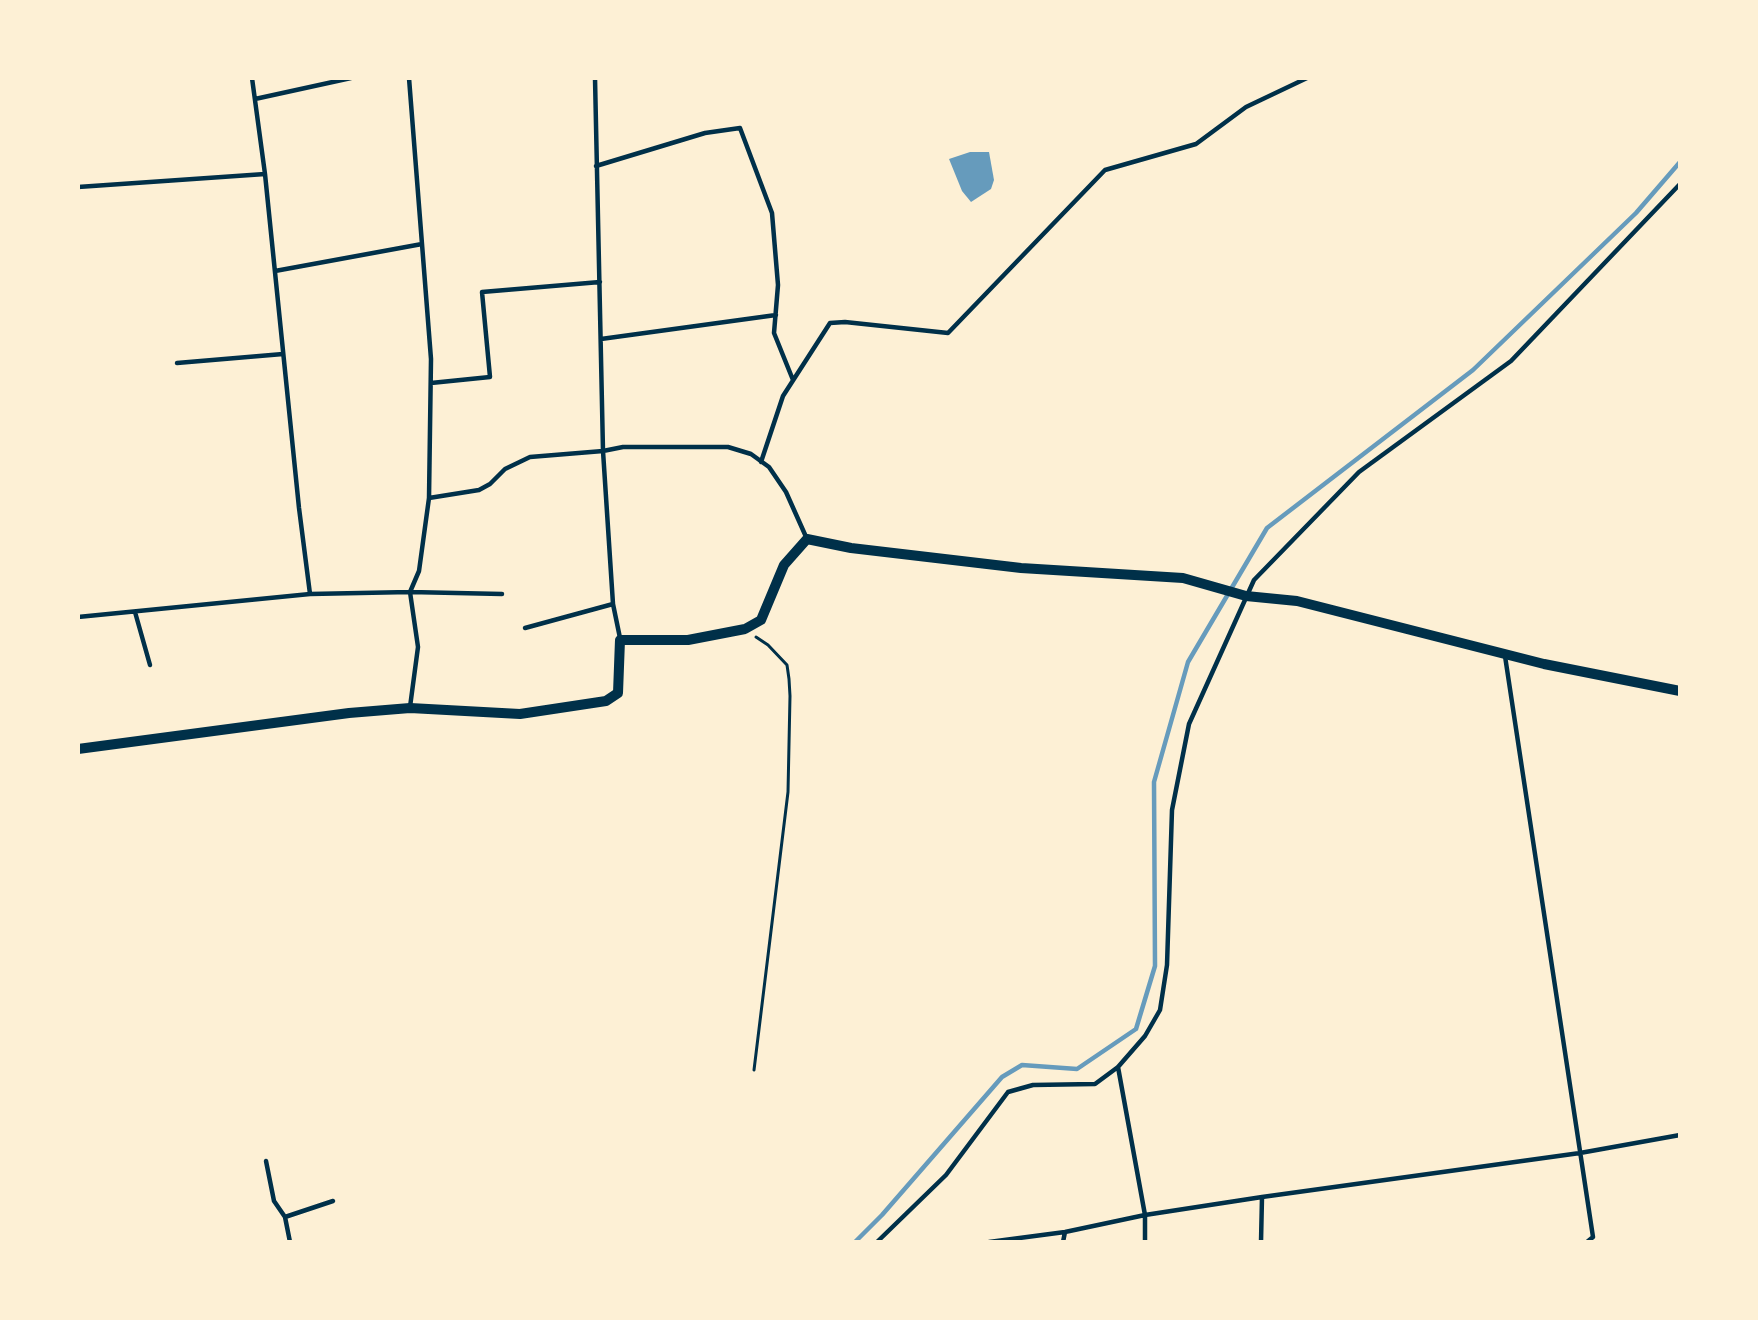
<!DOCTYPE html>
<html>
<head>
<meta charset="utf-8">
<style>
  body { margin:0 }
  #map { position:relative; width:1758px; height:1320px; overflow:hidden; background:#fdf0d5; font-family:Karla,sans-serif }
  canvas { display:block }
  .frame { position:absolute; inset:0; border:80px solid #fdf0d5; pointer-events:none }
</style>
</head>
<body>
<div id="map">
<canvas width="1758" height="1320"></canvas>
<div class="frame"></div>
</div>
<script>
const ctx = document.querySelector('canvas').getContext('2d');
ctx.lineJoin = 'round';
function paint(path, color) { ctx.fillStyle = color; ctx.fill(path, 'evenodd'); }
const toPath = rows => new Path2D(rows.map(r => 'M' + r).join(''));
function trace(path, color, width, dash) { ctx.strokeStyle = color; ctx.lineWidth = width; ctx.lineCap = dash ? 'butt' : 'round'; ctx.setLineDash(dash || []); ctx.stroke(path); }
const water = toPath([
  [970,152,989,152,994,180,991,189,971,202,962,191,949,159]
]);
const stream = toPath([
  [855,1242,882,1215,1002,1077,1022,1065,1077,1069,1136,1029,1155,966,1154,782,1188,662,1267,528,1473,370,1636,213,1680,162]
]);
const path = toPath([
  [754,1070,788,792,790,696,789,679,787,665,768,645,756,637]
]);
const service = toPath([
  [252,78,265,174,299,508,310,594],
  [409,78,431,359,429,498,419,571,410,592,418,647,410,707],
  [595,78,603,451,613,604,620,638],
  [255,99,351,78],
  [596,166,705,133,740,128,772,213,778,285,774,333,793,380],
  [78,187,265,174],
  [275,271,422,244],
  [601,339,776,315],
  [177,363,283,354],
  [431,383,490,377,482,292,600,282],
  [761,462,783,396,830,323,845,322,948,333,1105,170,1196,144,1246,107,1307,78],
  [429,498,479,490,490,484,505,469,530,457,603,451,623,447,728,447,751,454,769,467,786,492,807,539],
  [135,612,150,665],
  [78,617,310,594,410,592,502,594],
  [525,628,613,604],
  [1505,656,1593,1237,1587,1242],
  [1118,1067,1145,1215,1145,1242],
  [266,1161,274,1201,285,1217,290,1242],
  [1262,1197,1580,1153,1680,1135],
  [285,1217,333,1201],
  [877,1242,946,1175,1008,1092,1033,1085,1095,1084,1118,1067,1145,1036,1160,1010,1167,965,1172,810,1189,724,1254,580,1359,472,1511,361,1680,184],
  [989,1242,1065,1232,1145,1215,1262,1197,1261,1242],
  [1063,1242,1065,1232]
]);
const tertiary = toPath([
  [78,749,349,713,410,708,520,714,606,701,618,693,620,640,688,640,745,629,761,620,784,565,807,539,851,548,1021,568,1183,578,1246,596,1297,601,1544,664,1680,691]
]);
paint(water, '#669bbc');
trace(stream, '#669bbc', 4.5);
trace(path, '#003049', 3);
trace(service, '#003049', 4.5);
trace(tertiary, '#003049', 10);
</script>
</body>
</html>
